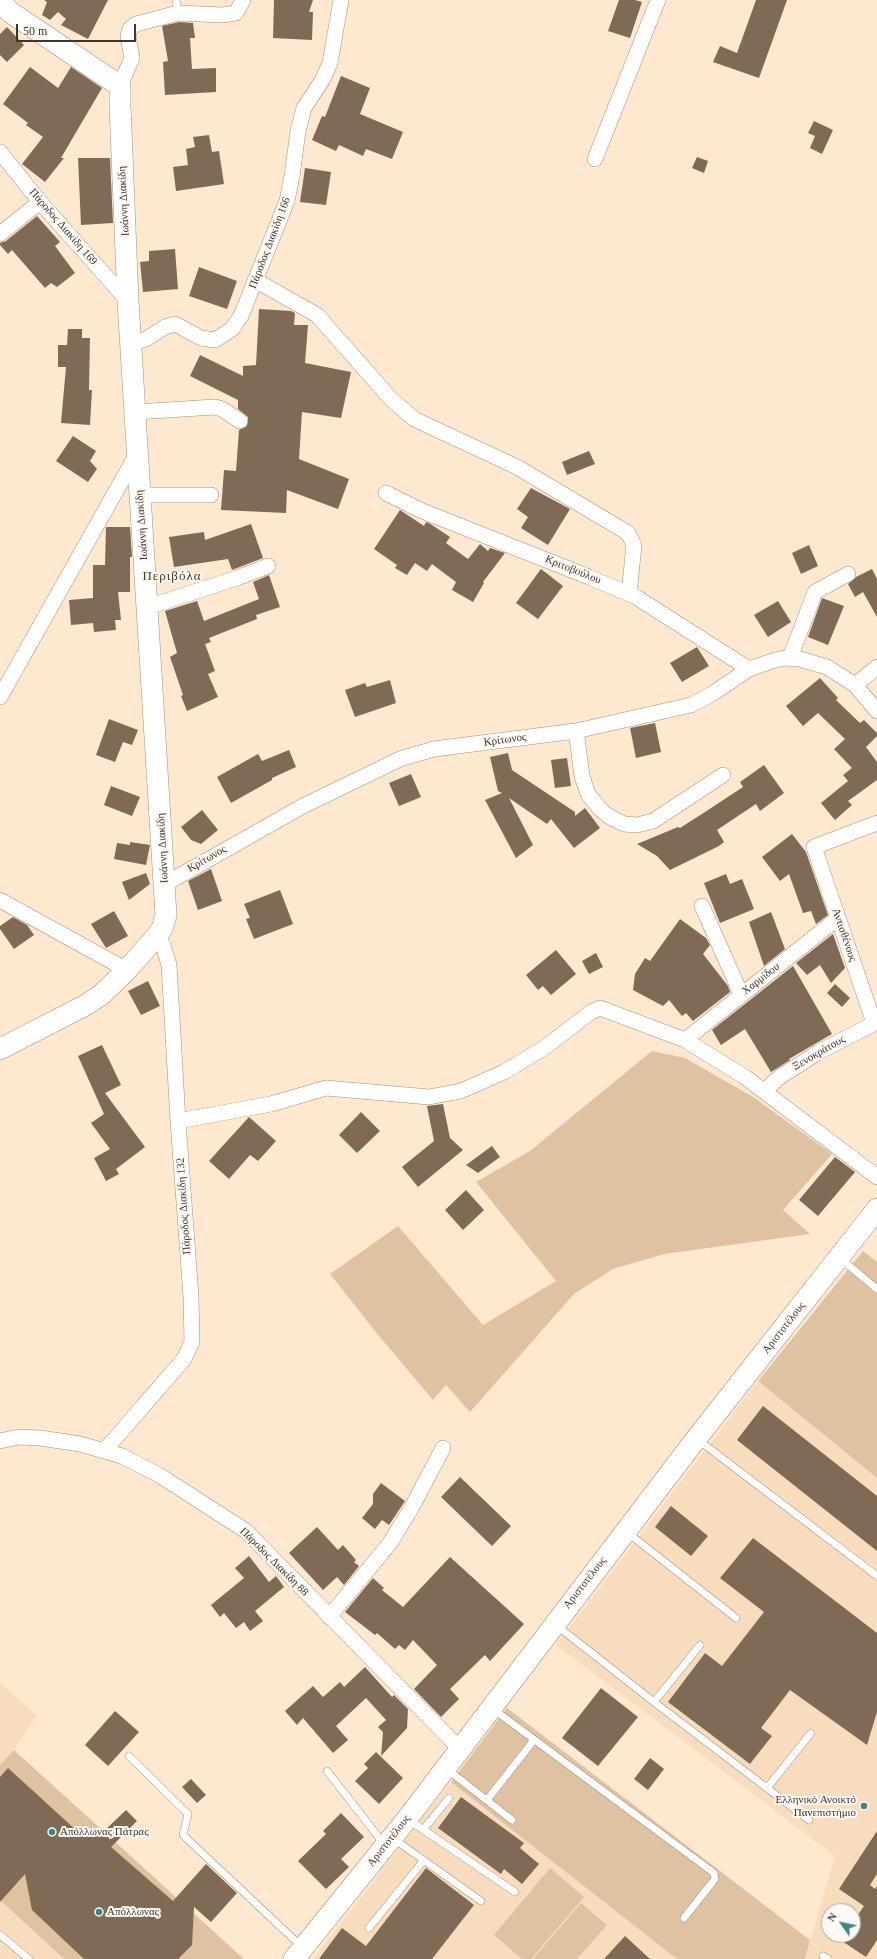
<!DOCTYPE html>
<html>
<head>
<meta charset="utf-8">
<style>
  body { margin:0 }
  #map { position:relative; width:877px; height:1959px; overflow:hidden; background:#fee8cf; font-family:"Times New Roman",serif }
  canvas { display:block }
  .north { position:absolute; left:821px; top:1903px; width:40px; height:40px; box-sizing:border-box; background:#fdf8f3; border:1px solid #b1aaa3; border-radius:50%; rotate:303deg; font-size:11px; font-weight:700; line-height:16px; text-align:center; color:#3e362c }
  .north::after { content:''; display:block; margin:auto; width:14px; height:18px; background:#3e8688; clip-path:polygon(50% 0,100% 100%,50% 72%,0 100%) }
  .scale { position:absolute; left:16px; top:24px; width:120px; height:18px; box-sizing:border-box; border:2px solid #3e362c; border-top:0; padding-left:5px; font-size:12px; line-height:14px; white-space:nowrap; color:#3e362c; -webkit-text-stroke:3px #fdf8f3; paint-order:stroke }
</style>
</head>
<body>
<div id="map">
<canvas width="877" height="1959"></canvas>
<div class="north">N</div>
<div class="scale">50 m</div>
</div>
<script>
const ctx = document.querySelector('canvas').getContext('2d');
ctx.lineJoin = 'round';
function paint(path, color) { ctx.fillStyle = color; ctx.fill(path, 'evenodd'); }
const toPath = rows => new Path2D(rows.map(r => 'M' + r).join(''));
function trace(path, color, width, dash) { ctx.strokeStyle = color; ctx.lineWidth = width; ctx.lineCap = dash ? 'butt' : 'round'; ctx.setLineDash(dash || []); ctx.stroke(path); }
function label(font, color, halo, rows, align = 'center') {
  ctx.font = font + ' "Times New Roman",serif'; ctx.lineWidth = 4; ctx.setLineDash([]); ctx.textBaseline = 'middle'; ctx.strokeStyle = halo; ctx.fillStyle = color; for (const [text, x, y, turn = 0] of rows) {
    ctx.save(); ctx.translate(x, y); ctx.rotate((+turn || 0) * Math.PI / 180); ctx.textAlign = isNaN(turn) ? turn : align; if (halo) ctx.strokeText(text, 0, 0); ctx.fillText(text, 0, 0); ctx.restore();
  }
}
const built = toPath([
  [758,1381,877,1478,877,1959,805,1959,835,1856,556,1645],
  [829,1911,853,1911,853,1935,829,1935],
  [0,1682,37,1716,14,1750,0,1765],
  [451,1782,677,1959,313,1959],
  [0,1900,64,1959,0,1959]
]);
const green = toPath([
  [652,1051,685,1058,753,1097,832,1154,783,1210,810,1234,664,1254,613,1269,574,1294,470,1412,446,1385,433,1400,379,1336,330,1274,398,1226,483,1325,556,1281,476,1182,530,1151],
  [863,1251,877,1262,877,1478,758,1381],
  [507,1708,810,1940,805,1959,677,1959,451,1782],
  [14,1750,244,1959,64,1959,0,1900,0,1765],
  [550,1868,584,1897,531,1959,522,1959,494,1935],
  [581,1903,607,1925,577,1959,533,1959]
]);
const building = toPath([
  [44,0,108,0,88,39,61,25,66,19,58,12,50,20,42,15,47,2],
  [274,0,313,0,309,12,313,12,312,40,273,38],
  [619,0,635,0,642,2,630,38,608,31],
  [756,0,787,0,759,78,713,62,720,46,737,53],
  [179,22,193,23,195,38,190,38,192,69,216,68,216,92,165,95,163,62,168,61,162,26],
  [7,27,24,45,7,62,0,55,0,34],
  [30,67,58,88,71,67,102,88,61,158,64,158,45,182,22,164,43,137,26,125,28,123,3,104],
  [341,76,370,88,360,114,403,132,392,159,366,149,363,156,339,145,336,151,312,140,322,116,325,117],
  [814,121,833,130,822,154,810,148,815,136,808,133],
  [209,135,212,152,219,151,224,184,176,191,173,167,188,165,186,149,195,147,193,137],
  [697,157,708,161,704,173,692,168],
  [78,158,110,158,113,223,81,225],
  [305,168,331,172,326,205,300,202],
  [37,216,60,242,55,246,75,273,57,287,51,283,45,288,12,250,8,254,0,245,0,243,6,241],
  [175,249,178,289,143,292,140,262,149,261,149,251],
  [199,267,237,281,227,309,189,296],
  [259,309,291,311,295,313,294,325,308,325,305,363,351,372,341,418,302,412,299,459,349,479,338,509,287,490,286,513,221,510,224,470,236,471,239,430,247,426,248,417,238,409,238,400,190,376,200,355,243,376,243,366,256,365],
  [68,329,82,329,82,338,90,338,89,390,92,390,90,425,61,423,66,367,58,367,58,345,67,345],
  [73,436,96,451,90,461,97,469,88,482,56,461],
  [589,451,595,464,567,475,562,462],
  [531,488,570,509,548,545,521,528,528,517,517,509],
  [400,510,424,526,426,522,429,523,450,537,446,543,468,559,480,544,488,551,490,548,505,553,483,582,484,583,473,602,452,590,456,582,432,564,427,571,415,563,407,575,395,568,397,565,374,549],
  [251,524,263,558,232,570,228,559,174,567,169,537,204,532,205,540],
  [106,527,130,527,132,557,130,557,130,592,118,592,121,620,115,620,116,630,94,632,93,623,71,625,69,600,93,598,93,565,105,565],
  [809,545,818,566,801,574,792,553],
  [541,569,563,586,538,619,516,603],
  [872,569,877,579,877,617,863,592,855,597,848,584,856,577],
  [269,575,280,607,256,615,257,619,209,638,211,642,205,644,215,671,208,674,218,697,187,711,181,696,183,695,170,657,177,653,165,611,197,601,204,621,259,599,253,582],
  [822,598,844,606,828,645,808,637],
  [778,601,791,622,768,637,754,615],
  [697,647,709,666,682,682,670,663],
  [820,678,838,698,836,700,860,723,864,720,877,733,877,736,866,747,877,762,877,780,848,801,852,805,835,820,821,803,848,781,843,775,852,768,834,749,845,739,818,713,803,726,786,706],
  [390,680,396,703,355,717,345,690,365,683,367,687],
  [109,719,138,730,132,745,123,742,115,762,96,755],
  [655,723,661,752,636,758,630,728],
  [289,750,296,767,272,778,272,780,231,803,217,777,258,754,262,761],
  [508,753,512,770,575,812,575,816,585,808,600,828,574,848,551,819,547,824,509,798,533,845,516,858,485,800,502,793,498,791,490,757],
  [567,758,571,786,555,788,551,760],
  [764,765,784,793,760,811,756,804,717,830,724,842,719,846,670,870,657,856,637,844,678,827,680,828,705,812,743,787,740,782],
  [411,774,421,797,399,806,389,783],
  [111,786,140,797,132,816,104,805],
  [202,810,218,830,201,844,191,840,181,827],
  [792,834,806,852,828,915,816,924,811,911,803,913,789,874,780,881,762,857],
  [130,842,150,845,146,865,114,859,117,843,130,845],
  [211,869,222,901,198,910,188,881],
  [146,873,150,884,129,900,122,882],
  [726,874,730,884,742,879,754,909,720,923,704,883],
  [280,890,293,924,254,939,246,919,250,918,244,904],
  [114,911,128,936,106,948,91,924],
  [771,912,785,949,764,966,749,922],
  [13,917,27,925,34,935,14,949,0,929,0,926],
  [680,919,706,938,710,945,703,954,728,986,730,992,693,1021,686,1013,682,1016,669,1000,663,1006,633,990,635,974,645,958,650,961],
  [833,934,845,968,831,983,820,965,807,975,796,963],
  [556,950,576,974,551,995,543,986,538,990,526,975],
  [596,953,603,967,589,974,582,961],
  [793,966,832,1034,789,1059,790,1060,771,1072,745,1029,721,1045,712,1030],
  [148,981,160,1006,141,1015,128,991],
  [835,984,850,998,842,1007,827,993],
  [102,1045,121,1085,105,1093,145,1147,116,1169,119,1174,106,1181,94,1158,110,1149,91,1123,104,1114,78,1056],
  [443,1104,450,1138,463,1150,418,1187,402,1167,434,1141,427,1106],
  [361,1112,380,1131,357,1153,339,1135],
  [249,1117,276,1141,258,1161,250,1155,229,1179,209,1161],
  [492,1146,500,1157,478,1173,466,1165],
  [835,1157,855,1172,818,1216,799,1200],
  [466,1190,484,1210,463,1230,445,1210],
  [763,1406,877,1496,877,1551,737,1440],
  [460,1477,511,1526,492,1546,441,1497],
  [381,1483,405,1501,389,1525,382,1520,375,1529,362,1518,373,1504,373,1494],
  [671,1506,708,1536,691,1556,655,1527],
  [317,1527,338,1550,343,1545,356,1560,354,1562,359,1566,344,1585,337,1577,323,1590,289,1553],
  [753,1538,877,1633,877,1712,867,1745,790,1690,761,1728,772,1736,750,1764,668,1702,705,1653,722,1666,764,1612,720,1578],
  [249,1556,269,1582,276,1576,284,1587,255,1611,263,1621,250,1631,244,1622,236,1628,224,1613,220,1617,211,1605,244,1578,235,1568],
  [450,1557,524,1624,490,1661,485,1655,450,1689,459,1699,441,1717,414,1689,437,1665,413,1640,405,1650,399,1645,395,1649,377,1633,375,1635,345,1612,373,1578,384,1588,382,1590,403,1607],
  [365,1667,392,1697,394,1695,408,1709,407,1728,381,1756,383,1732,378,1727,386,1720,366,1698,336,1726,348,1740,333,1753,303,1718,297,1725,285,1711,313,1686,323,1697,340,1682,344,1687],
  [601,1688,638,1717,598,1766,562,1738],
  [115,1711,139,1732,108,1766,85,1745],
  [376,1752,403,1778,379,1804,355,1781,368,1768,364,1764],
  [650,1758,664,1769,648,1790,634,1779],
  [8,1768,77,1831,102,1833,126,1810,137,1821,111,1847,173,1901,206,1864,237,1893,211,1922,194,1907,192,1945,178,1959,84,1959,32,1910,25,1874,0,1902,0,1777],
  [191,1779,206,1795,197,1803,182,1787],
  [461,1797,524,1843,520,1848,539,1864,522,1884,504,1869,501,1874,438,1828],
  [341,1813,364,1837,341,1859,349,1867,326,1889,298,1861,326,1834,323,1831],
  [877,1831,877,1874,870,1885,875,1889,877,1886,877,1940,866,1957,833,1935,853,1935,853,1922,864,1906,839,1889],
  [426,1868,474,1905,432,1959,319,1959,342,1928,366,1946],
  [625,1936,650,1959,604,1959]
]);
const lane = toPath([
  [176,0,178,13],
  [841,1259,877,1289],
  [697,1439,877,1576],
  [628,1533,736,1618],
  [556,1625,654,1702,809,1820],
  [654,1702,700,1645],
  [493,1709,714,1873,715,1879,684,1918],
  [129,1756,188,1814,183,1835,302,1947],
  [448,1770,512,1820],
  [327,1771,384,1844],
  [767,1788,811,1733],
  [487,1800,534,1740],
  [409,1820,515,1892],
  [423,1830,449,1798],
  [394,1839,481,1901],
  [369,1928,424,1860],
  [0,1935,29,1959],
  [823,1956,828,1959]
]);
const street = toPath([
  [120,86,132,58,128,36,130,29,136,24,178,13,223,15,236,13,243,0],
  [0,152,40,202,128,301],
  [595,159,658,0],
  [0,234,40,202],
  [255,280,317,315,391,399,414,419,517,467,628,533,634,545,629,594],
  [131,344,146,339,165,327,175,324,201,338,215,340,232,329,241,316,287,201,292,176,298,131,304,108,323,79,330,63,341,0],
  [135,412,215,407,222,409,240,421],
  [386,493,420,510,589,577,636,597,749,669],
  [141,495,211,495],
  [148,607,237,578,268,566],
  [790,658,815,592,848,574],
  [855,685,877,667],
  [0,697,138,452],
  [576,731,582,776,588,794,600,809,610,817,624,824,637,825,653,821,723,775],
  [165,884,303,806,400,759,434,749,576,731,691,705,712,694,749,669,775,660,785,658,800,659,827,667,855,685,877,711],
  [0,900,127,970],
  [702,906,741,994],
  [874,1023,814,847,877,823],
  [685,1040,838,918],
  [764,1091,781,1076,819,1052,877,1022],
  [178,1121,271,1104,326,1088,429,1097,461,1091,504,1072,544,1048,591,1012,600,1008,685,1040,745,1077,877,1177],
  [0,1441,19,1437,40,1438,80,1444,122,1456,159,1475,246,1531,460,1749],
  [105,1450,184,1359,192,1342,191,1297,178,1121,169,965,164,948,158,935],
  [329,1617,390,1543,412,1507,443,1448]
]);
const secondary = toPath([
  [0,2,10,12,120,86,120,106,128,301,166,915,162,929,154,939,127,970,101,995,84,1006,0,1049],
  [294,1959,407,1819,696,1439,877,1209]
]);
const markers = [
  [864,1806,4,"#3e8688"],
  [52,1832,4,"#3e8688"],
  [99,1912,4,"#3e8688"]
];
const streetNames = [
  ["Ιωάννη Διακίδη",124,201,-93],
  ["Πάροδος Διακίδη 169",63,227,49],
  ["Πάροδος Διακίδη 166",270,243,-69],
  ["Ιωάννη Διακίδη",142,525,-94],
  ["Κριτοβούλου",573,570,22],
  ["Κρίτωνος",505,740,-8],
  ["Ιωάννη Διακίδη",163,848,-93],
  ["Κρίτωνος",207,859,-30],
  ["Αντισθένους",844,935,71],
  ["Χαρμίδου",761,979,-38],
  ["Ξενοκράτους",819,1053,-30],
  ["Πάροδος Διακίδη 132",184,1206,-94],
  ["Αριστοτέλους",784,1328,-52],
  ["Πάροδος Διακίδη 88",274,1562,45],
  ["Αριστοτέλους",585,1583,-52],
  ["Αριστοτέλους",389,1841,-52]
];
const poiNames = [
  ["Ελληνικό Ανοικτό",856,1800,"right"],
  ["Πανεπιστήμιο",856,1813,"right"],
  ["Απόλλωνας Πάτρας",60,1832],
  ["Απόλλωνας",107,1912]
];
const quarterNames = [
  ["Περιβόλα",172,577]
];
paint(built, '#f7dcbd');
paint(green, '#dec2a2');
paint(building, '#7f6b55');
trace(lane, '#a38f77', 8);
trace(street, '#a38f77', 16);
trace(secondary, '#a38f77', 22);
trace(lane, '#fff', 7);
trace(street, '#fff', 15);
trace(secondary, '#fff', 21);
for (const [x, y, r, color] of markers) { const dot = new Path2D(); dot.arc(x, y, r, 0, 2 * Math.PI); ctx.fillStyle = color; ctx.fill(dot); trace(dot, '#fdf8f3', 1.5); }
label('11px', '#3e362c', '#fdf8f3', streetNames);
label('11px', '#3e362c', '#fdf8f3', poiNames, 'left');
ctx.letterSpacing = '1px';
label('13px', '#4b3924', '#fdf8f3', quarterNames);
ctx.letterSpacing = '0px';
</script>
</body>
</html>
